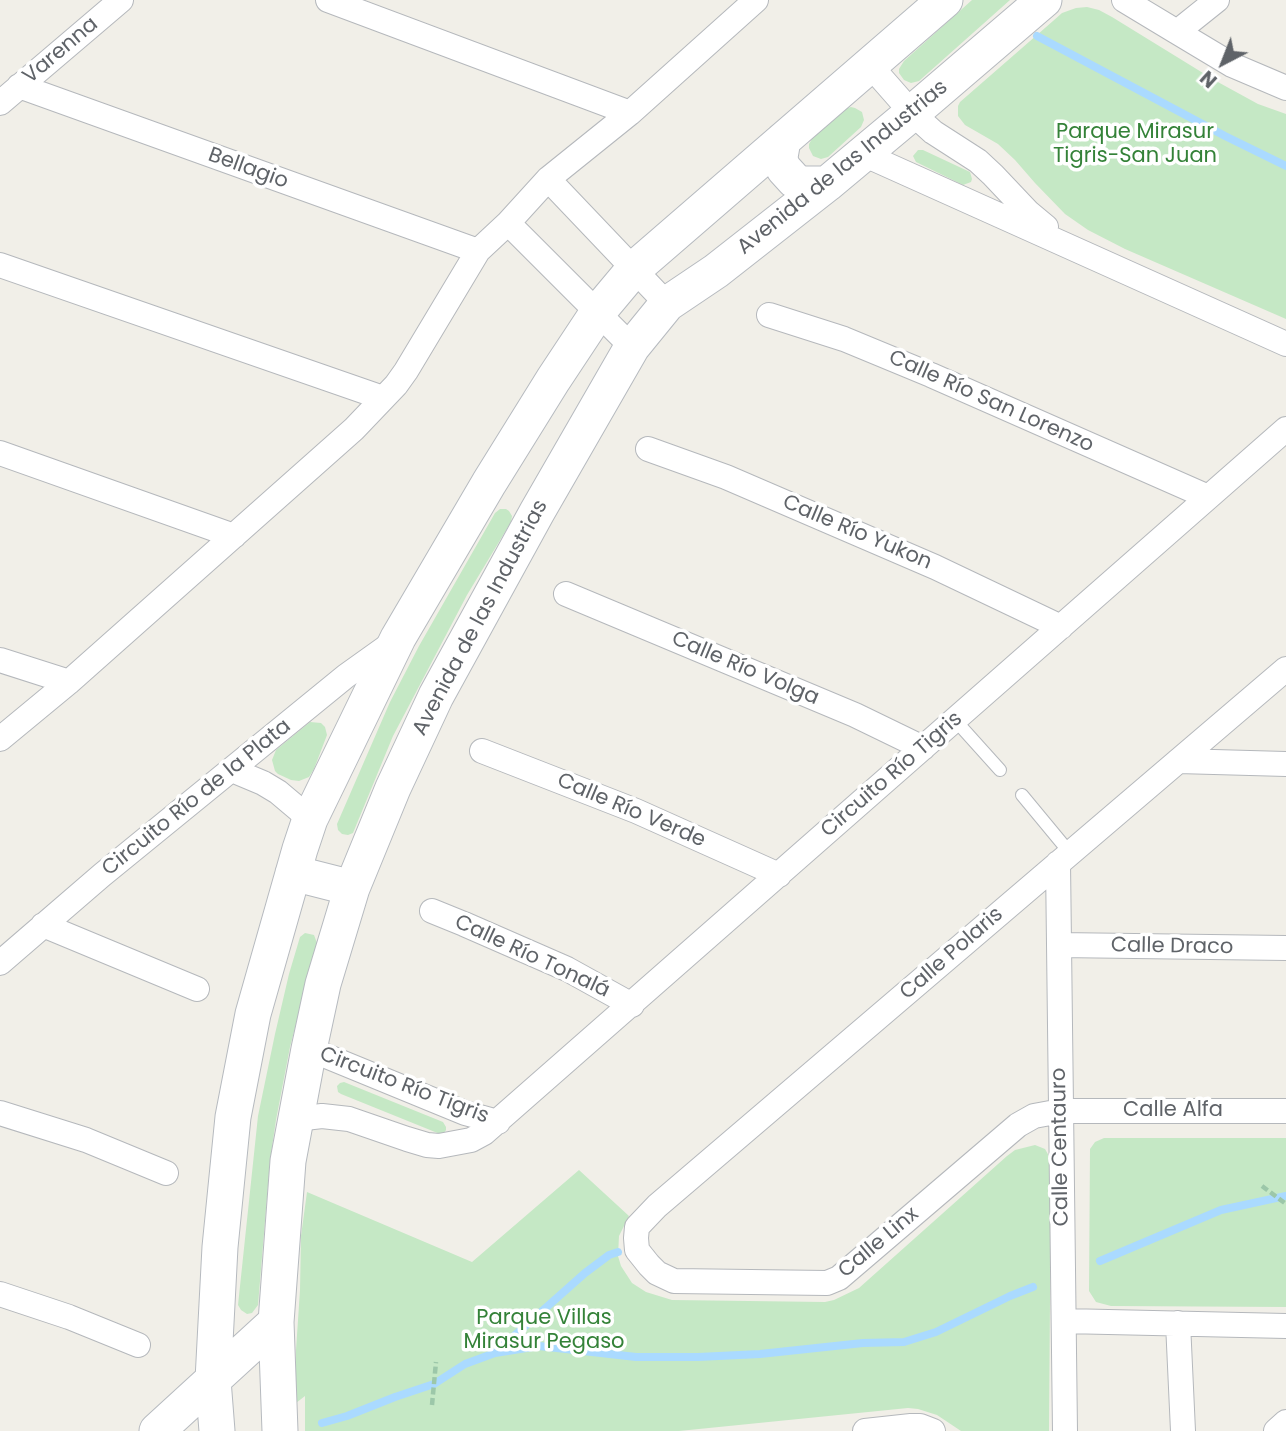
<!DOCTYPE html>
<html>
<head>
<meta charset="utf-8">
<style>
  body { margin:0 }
  #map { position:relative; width:1286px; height:1431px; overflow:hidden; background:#f1efe8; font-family:Poppins,sans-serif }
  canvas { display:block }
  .north { position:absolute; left:1188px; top:28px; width:70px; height:70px; -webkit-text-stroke:5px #fff; paint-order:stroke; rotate:222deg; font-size:19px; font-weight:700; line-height:28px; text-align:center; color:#5f6368 }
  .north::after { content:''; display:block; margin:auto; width:24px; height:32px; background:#5f6368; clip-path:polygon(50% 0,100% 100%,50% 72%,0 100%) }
</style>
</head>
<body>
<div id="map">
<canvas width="1286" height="1431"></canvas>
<div class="north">N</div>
</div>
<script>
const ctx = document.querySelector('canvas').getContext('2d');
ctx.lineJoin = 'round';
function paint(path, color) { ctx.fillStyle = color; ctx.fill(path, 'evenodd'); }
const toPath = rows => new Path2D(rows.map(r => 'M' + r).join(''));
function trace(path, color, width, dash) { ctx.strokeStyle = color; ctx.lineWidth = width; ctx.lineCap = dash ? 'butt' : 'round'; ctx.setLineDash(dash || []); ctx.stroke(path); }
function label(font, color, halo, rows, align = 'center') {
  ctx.font = font + ' Poppins,sans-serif'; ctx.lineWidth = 7; ctx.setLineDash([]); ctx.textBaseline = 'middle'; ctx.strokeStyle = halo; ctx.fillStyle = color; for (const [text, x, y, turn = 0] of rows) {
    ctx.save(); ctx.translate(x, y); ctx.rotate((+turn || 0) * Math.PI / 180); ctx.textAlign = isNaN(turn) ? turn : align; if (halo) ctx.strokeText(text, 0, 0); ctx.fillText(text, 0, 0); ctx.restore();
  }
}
const green = toPath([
  [972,0,1010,0,919,81,911,83,904,80,899,73,899,69,904,61],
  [1087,7,1099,10,1112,17,1216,81,1258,104,1286,114,1286,319,1125,249,1088,230,1065,214,1035,183,1015,160,998,144,965,125,958,116,958,106,960,102,1053,21,1062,13,1076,8],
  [851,107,855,108,862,112,864,120,861,127,828,157,821,159,813,156,809,148,809,144,813,137,847,108],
  [918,150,923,150,970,172,972,179,971,182,963,185,916,162,913,156],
  [500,509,506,509,509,511,512,516,511,522,467,595,393,736,353,833,348,835,342,834,338,830,337,824,390,702,419,646,495,513],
  [310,722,321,723,325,727,327,735,314,769,309,777,299,781,291,780,278,774,275,771,272,760,276,750],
  [305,933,314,935,317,943,290,1047,276,1120,270,1161,258,1305,252,1313,247,1314,241,1310,238,1305,258,1116,275,1034,289,974,300,937],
  [344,1082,443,1122,446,1127,446,1130,444,1133,440,1134,341,1094,338,1092,337,1086,340,1083],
  [1104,1138,1286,1138,1286,1307,1111,1306,1096,1302,1089,1291,1090,1149,1095,1142],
  [1035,1145,1045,1149,1049,1156,1051,1170,1049,1431,961,1431,937,1415,918,1409,908,1408,679,1431,305,1431,305,1396,296,1403,296,1350,300,1290,301,1236,307,1192,472,1262,579,1170,629,1216,619,1236,618,1256,621,1266,632,1283,646,1292,672,1300,825,1302,834,1300,859,1288,1007,1156,1015,1150]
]);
const stream = toPath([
  [1037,36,1225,136,1286,166],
  [1100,1261,1221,1210,1286,1196],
  [496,1352,585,1273,609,1255,618,1252],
  [322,1423,347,1416,395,1397,434,1384,465,1364,495,1353,539,1346,636,1357,698,1357,760,1354,863,1343,904,1342,936,1332,1010,1296,1033,1287]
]);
const path = toPath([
  [1262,1186,1286,1204],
  [432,1405,436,1362]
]);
const lane = toPath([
  [955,720,1000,770],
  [1022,795,1070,853]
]);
const street = toPath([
  [328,0,630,113],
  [1124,0,1177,32],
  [1217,0,1177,32,1232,65,1286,88],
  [869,64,912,113,933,132,978,161,993,175,1028,212,1046,227],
  [19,86,478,251],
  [0,103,121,0],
  [863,154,1286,344],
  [548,179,667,304],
  [508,223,632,347],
  [0,265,383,398],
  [769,315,844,339,931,375,1208,497],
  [648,449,726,477,935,567,1061,627],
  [0,453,234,536],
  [566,594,855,715,923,748],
  [0,660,69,682],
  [1286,669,657,1206,637,1227,636,1238,637,1250,649,1265,657,1273,674,1281,827,1283,839,1278,1018,1125,1034,1116,1061,1111,1286,1111],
  [0,739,69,682,354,429,396,385,406,371,478,251,508,223,548,179,630,113,756,0],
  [482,751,636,811,779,875],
  [1178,761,1286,764],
  [232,770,263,783,278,792,310,819],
  [1058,863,1065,1431],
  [432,911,464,924,567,969,632,1005],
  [43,925,197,989],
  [1059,945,1286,948],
  [0,963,102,875,346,676,395,641],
  [309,1049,465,1113,498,1122],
  [0,1113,86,1140,166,1173],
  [296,1119,322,1116,349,1119,407,1139,427,1145,439,1146,471,1140,484,1133,1286,429],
  [0,1294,69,1317,138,1345],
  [1064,1321,1286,1326],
  [1178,1323,1183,1431],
  [865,1431,911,1426,920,1426,933,1431],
  [1276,1431,1286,1422]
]);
const secondary = toPath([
  [783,140,780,157,781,163,784,169,794,180,801,184,827,184],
  [293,873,352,888],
  [157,1431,276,1322],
  [217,1431,213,1380,220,1247,233,1117,253,1014,300,849,310,819,398,638,489,483,553,380,598,312,634,269,945,0],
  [280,1431,276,1322,288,1161,309,1049,323,984,352,888,393,788,436,696,537,512,632,347,667,304,716,271,827,184,912,113,1044,0]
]);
const streetNames = [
  ["Varenna",61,51,-40],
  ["Avenida de las Industrias",843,168,-39],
  ["Bellagio",248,169,20],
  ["Calle Río San Lorenzo",991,402,24],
  ["Calle Río Yukon",857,533,23],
  ["Avenida de las Industrias",481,618,-62],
  ["Calle Río Volga",745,669,23],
  ["Circuito Río Tigris",892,775,-41],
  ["Circuito Río de la Plata",197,798,-39],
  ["Calle Río Verde",631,811,23],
  ["Calle Draco",1172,947,1],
  ["Calle Polaris",952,954,-41],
  ["Calle Río Tonalá",532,957,25],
  ["Circuito Río Tigris",404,1086,21],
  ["Calle Alfa",1173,1111],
  ["Calle Centauro",1061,1147,-91],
  ["Calle Linx",879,1243,-40]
];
const parkNames = [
  ["Parque Mirasur",1135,133],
  ["Tigris-San Juan",1135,157],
  ["Parque Villas",544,1319],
  ["Mirasur Pegaso",544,1343]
];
paint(green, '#c5e8c5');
trace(stream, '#aadaff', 8);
trace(lane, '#b5b8bc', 14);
trace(street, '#b5b8bc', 26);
trace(secondary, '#b6babf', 37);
trace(path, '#9cc7a9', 4.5, [7, 3.5]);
trace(lane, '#fff', 12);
trace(street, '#fff', 24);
trace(secondary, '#fff', 35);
label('21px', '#5f6368', '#fff', streetNames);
label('21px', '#348238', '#fff', parkNames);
</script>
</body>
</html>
